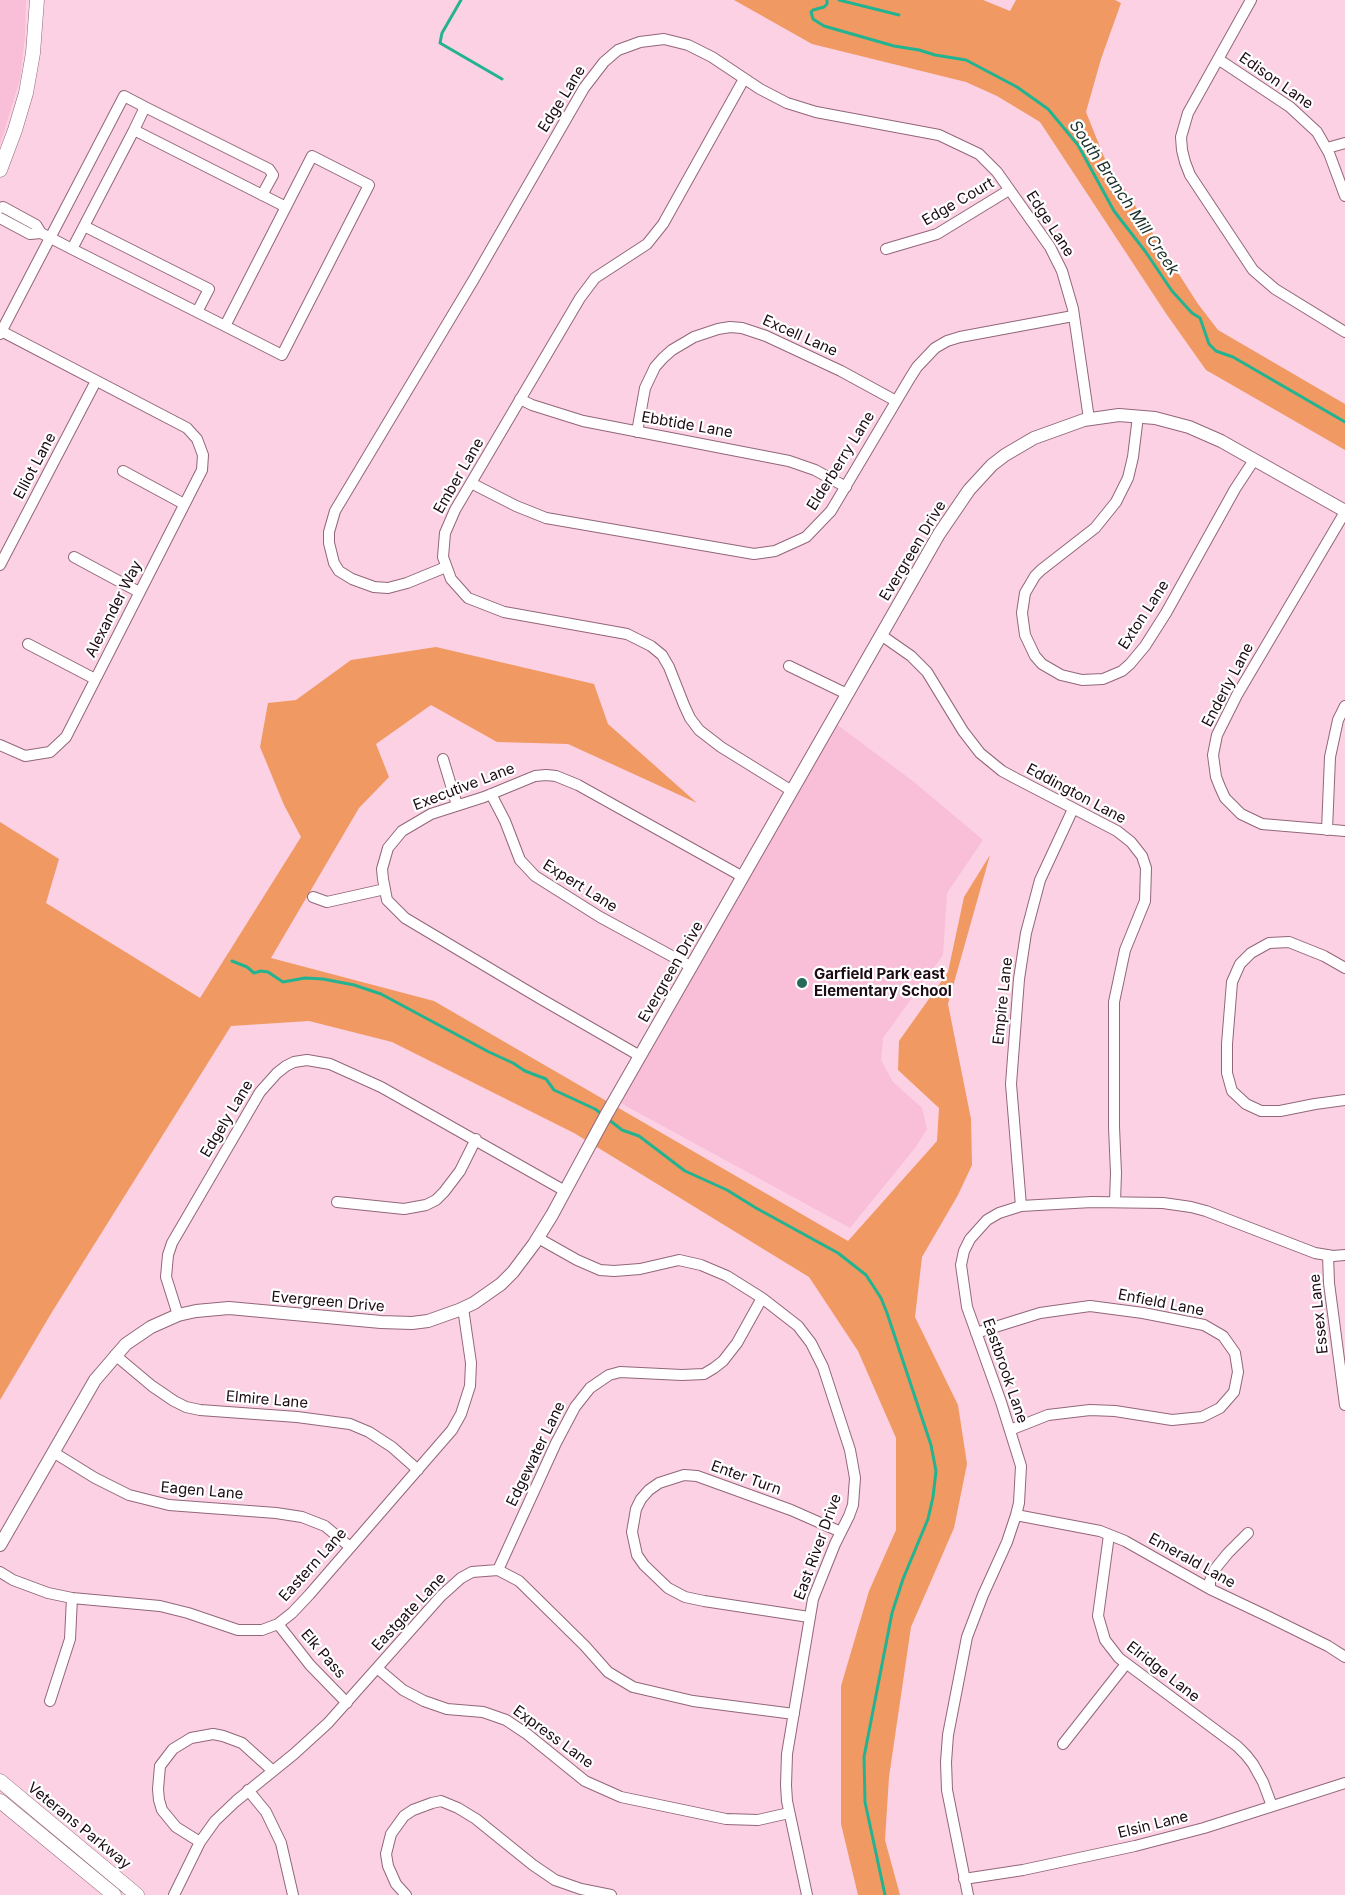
<!DOCTYPE html>
<html>
<head>
<meta charset="utf-8">
<style>
  body { margin:0 }
  canvas { display:block; background:#fbd1e3 }
</style>
</head>
<body>
<canvas width="1345" height="1895"></canvas>
<script>
const ctx = document.querySelector('canvas').getContext('2d');
ctx.lineJoin = 'round';
function paint(path, color) { ctx.fillStyle = color; ctx.fill(path, 'evenodd'); }
const toPath = rows => new Path2D(rows.map(r => 'M' + r).join(''));
function trace(path, color, width, dash) { ctx.strokeStyle = color; ctx.lineWidth = width; ctx.lineCap = dash ? 'butt' : 'round'; ctx.setLineDash(dash || []); ctx.stroke(path); }
function label(font, color, halo, rows, align = 'center') {
  ctx.font = font + ' Inter,sans-serif'; ctx.lineWidth = 4.5; ctx.setLineDash([]); ctx.textBaseline = 'middle'; ctx.strokeStyle = halo; ctx.fillStyle = color; for (const [text, x, y, turn = 0] of rows) {
    ctx.save(); ctx.translate(x, y); ctx.rotate((+turn || 0) * Math.PI / 180); ctx.textAlign = isNaN(turn) ? turn : align; if (halo) ctx.strokeText(text, 0, 0); ctx.fillText(text, 0, 0); ctx.restore();
  }
}
const built = toPath([
  [0,0,26,0,25,37,20,79,0,145],
  [832,721,914,782,983,840,947,893,943,955,883,1038,881,1060,893,1082,922,1108,927,1129,915,1148,850,1228,615,1100]
]);
const forest = toPath([
  [734,0,983,0,1010,11,1016,0,1115,0,1121,3,1101,59,1086,112,1104,157,1198,304,1218,330,1345,404,1345,450,1206,370,1167,315,1040,122,997,96,966,82,812,44],
  [436,647,594,684,608,724,697,803,568,744,497,742,431,705,376,744,389,777,359,808,271,958,434,1001,848,1241,937,1141,939,1108,898,1070,899,1041,948,972,964,897,990,855,948,1004,971,1119,972,1165,958,1195,922,1257,915,1317,958,1405,967,1464,954,1528,911,1627,889,1777,885,1840,900,1895,858,1895,841,1824,841,1686,869,1591,896,1530,896,1438,858,1351,809,1277,574,1133,392,1042,309,1021,231,1026,52,1312,0,1400,0,822,59,859,46,903,200,998,301,837,284,805,260,747,268,703,296,700,351,660]
]);
const stream = toPath([
  [461,0,442,33,440,43,502,79],
  [827,0,827,4,824,7,813,10,811,12,813,19,824,26,894,46,919,50,935,55,966,60,1017,87,1048,109,1078,145,1114,211,1145,251,1172,291,1192,313,1200,318,1209,344,1216,351,1233,357,1345,422],
  [839,0,899,15],
  [232,961,247,967,254,973,261,971,268,972,283,982,305,978,323,979,354,985,381,994,489,1052,513,1063,525,1071,546,1079,554,1090,595,1109,603,1115],
  [608,1119,622,1130,639,1136,685,1171,727,1190,756,1208,838,1253,866,1275,881,1298,887,1313,931,1445,936,1471,933,1497,928,1519,903,1579,892,1613,864,1757,865,1802,885,1895]
]);
const minor = toPath([
  [1251,0,1188,113,1181,137,1182,150,1185,162,1190,175,1253,270,1275,289,1345,332],
  [1218,59,1290,107,1317,132,1329,153,1345,196],
  [744,79,663,224,647,244,595,278,580,298,455,510,445,533,443,557,451,579,468,598,504,612,627,634,651,646,662,655,669,667,684,705,690,718,699,730,721,747,792,791],
  [1327,148,1345,143],
  [262,195,273,175,269,169,145,107,134,130,286,207],
  [0,208,3,207,36,225,41,233,72,249,225,326,282,355,369,185,312,156,225,326],
  [0,218,30,234,41,233],
  [84,226,209,289,197,312],
  [72,249,134,130],
  [886,249,937,234,1009,190],
  [0,334,124,96,145,107],
  [520,399,532,405,583,421,789,461,815,470,846,487],
  [1138,416,1133,457,1128,478,1116,502,1095,528,1041,570,1035,576,1025,593,1022,613,1025,635,1035,656,1042,664,1061,675,1082,680,1103,679,1122,671,1130,664,1145,646,1166,613,1235,489,1254,460],
  [637,432,645,388,655,367,663,358,672,350,694,337,718,329,730,327,742,328,766,336,841,371,896,401],
  [123,471,184,504],
  [471,483,516,506,546,518,754,554,775,551,806,537,831,511,910,378,917,367,935,348,947,341,960,337,1073,316],
  [1345,512,1237,695,1217,735,1213,755,1216,777,1220,787,1225,798,1241,814,1262,824,1345,831],
  [74,557,139,592],
  [0,565,96,381],
  [446,567,407,583,388,588,374,587,352,579,339,571,334,563,329,543,329,532,335,511,474,279,584,88,604,62,618,50,640,42,664,39,688,45,712,57,760,89,787,103,816,112,939,135,979,154,997,172,1050,247,1062,271,1073,309,1089,419],
  [881,635,911,656,927,672,963,731,980,753,1002,771,1015,778,1117,831,1131,842,1142,856,1146,868,1145,901,1125,950,1114,1002,1114,1127,1116,1173,1115,1202],
  [28,644,95,679],
  [789,666,847,694],
  [0,745,25,756,50,752,66,737,202,470,203,455,197,439,187,428,1,331],
  [443,759,457,805],
  [491,794,505,821,520,860,535,876,600,917,692,967],
  [1327,830,1330,757,1338,720,1345,706],
  [313,897,327,902,385,889],
  [1345,968,1324,956,1289,942,1269,943,1251,953,1240,964,1232,982,1227,1044,1227,1073,1232,1091,1246,1104,1261,1111,1280,1111,1315,1104,1345,1100],
  [640,1056,541,999,405,918,387,900,383,879,382,869,388,848,402,831,431,814,484,797,535,776,546,775,556,776,578,785,743,877],
  [337,1202,404,1209,426,1205,436,1200,444,1192,460,1171,476,1139],
  [1021,1206,1011,1084,1019,979,1026,933,1040,880,1073,809],
  [538,1238,577,1260,600,1270,614,1271,640,1269,679,1260,701,1265,727,1276,762,1298,798,1326,811,1343,823,1367,850,1450,855,1478,853,1505,849,1516,835,1544,813,1599,787,1754,786,1785,787,1801,807,1895],
  [1328,1255,1329,1283,1345,1405],
  [178,1315,166,1277,168,1255,172,1243,260,1092,277,1073,286,1066,294,1062,307,1060,330,1064,381,1087,565,1191],
  [976,1333,1040,1313,1090,1306,1143,1313,1204,1325,1223,1336,1235,1353,1238,1372,1234,1392,1220,1408,1202,1417,1172,1420,1115,1411,1090,1410,1048,1415,1010,1430],
  [115,1355,152,1386,174,1401,186,1407,200,1410,297,1417,350,1424,369,1432,392,1447,418,1470],
  [53,1452,95,1478,129,1495,169,1505,276,1513,302,1517,325,1526,350,1547],
  [1016,1515,1100,1531,1125,1541,1210,1589,1267,1616,1328,1646,1345,1657],
  [1109,1535,1098,1616,1105,1640,1119,1658,1237,1746,1246,1755,1253,1764,1263,1782,1272,1806],
  [498,1570,556,1443,575,1407,590,1388,609,1375,620,1372,682,1375,704,1374,714,1368,723,1361,737,1343,762,1298],
  [0,1572,13,1580,48,1593,72,1598,160,1606,188,1613,238,1630,262,1630,278,1624,292,1613,309,1595,452,1430,461,1414,470,1386,471,1363,463,1308],
  [1210,1589,1210,1581,1215,1569,1228,1553,1248,1533],
  [809,1617,704,1601,685,1597,668,1588,644,1565,637,1555,632,1532,636,1509,641,1499,649,1490,659,1483,684,1475,697,1476,791,1510,841,1532],
  [278,1624,310,1665,347,1703],
  [377,1668,403,1690,424,1701,447,1709,483,1712,506,1720,527,1734,585,1781,621,1797,726,1819,758,1820,789,1813],
  [50,1701,70,1639,72,1598],
  [1063,1744,1126,1664],
  [248,1790,266,1812,281,1843,293,1895],
  [200,1842,176,1827,162,1810,159,1800,158,1789,160,1766,173,1749,191,1738,213,1734,223,1736,242,1743,273,1771],
  [964,1879,1023,1870,1135,1846,1204,1828,1345,1783],
  [174,1895,200,1842,215,1821,236,1801,294,1754,328,1723,441,1596,461,1578,472,1572,498,1570,519,1581,585,1646,608,1672,633,1687,693,1701,794,1714],
  [406,1895,396,1884,388,1866,386,1854,391,1834,404,1816,413,1810,432,1803,441,1801,458,1808,476,1819,533,1865,555,1880,581,1889,611,1895],
  [968,1895,947,1790,946,1762,948,1735,967,1637,983,1595,1007,1542,1016,1515,1019,1503,1021,1466,1001,1402,967,1307,961,1265,964,1251,970,1239,987,1220,999,1213,1021,1206,1092,1202,1163,1203,1191,1207,1206,1211,1315,1253,1333,1256,1345,1255]
]);
const tertiary = toPath([
  [0,1545,95,1380,126,1344,151,1327,178,1315,196,1311,229,1308,381,1322,412,1323,428,1321,459,1310,474,1303,501,1284,513,1272,534,1244,552,1215,605,1117,939,534,969,490,992,465,1005,455,1034,438,1084,420,1119,415,1155,418,1189,427,1221,441,1345,511]
]);
const secondary = toPath([
  [0,170,15,130,26,93,33,53,37,0],
  [0,1781,137,1895],
  [0,1801,114,1895]
]);
const markers = [
  [802,983,6,"#296957"]
];
const streetNames = [
  ["Edison Lane",1276,81,35],
  ["Edge Lane",562,99,-58],
  ["Edge Court",958,202,-30],
  ["Edge Lane",1050,224,57],
  ["Excell Lane",800,336,24],
  ["Ebbtide Lane",687,425,10],
  ["Elderberry Lane",841,461,-58],
  ["Elliot Lane",35,466,-62],
  ["Ember Lane",459,476,-60],
  ["Evergreen Drive",913,551,-59],
  ["Alexander Way",114,609,-63],
  ["Exton Lane",1144,615,-57],
  ["Enderly Lane",1228,685,-62],
  ["Executive Lane",464,787,-21],
  ["Eddington Lane",1076,794,28],
  ["Expert Lane",580,886,32],
  ["Evergreen Drive",671,972,-60],
  ["Empire Lane",1003,1001,-84],
  ["Edgely Lane",227,1119,-59],
  ["Evergreen Drive",328,1302,5],
  ["Enfield Lane",1161,1303,11],
  ["Essex Lane",1319,1314,-96],
  ["Eastbrook Lane",1005,1371,71],
  ["Elmire Lane",267,1400,5],
  ["Edgewater Lane",536,1454,-64],
  ["Enter Turn",746,1478,20],
  ["Eagen Lane",202,1491,5],
  ["East River Drive",818,1547,-70],
  ["Emerald Lane",1192,1561,29],
  ["Eastern Lane",313,1565,-48],
  ["Eastgate Lane",409,1612,-47],
  ["Elk Pass",323,1654,49],
  ["Elridge Lane",1163,1672,38],
  ["Express Lane",553,1737,36],
  ["Elsin Lane",1153,1825,-14],
  ["Veterans Parkway",79,1826,39]
];
const poiNames = [
  ["Garfield Park east",814,974],
  ["Elementary School",814,991]
];
const waterNames = [
  ["South Branch Mill Creek",1124,198,56]
];
paint(built, '#f9bed8');
paint(forest, '#f19963');
trace(stream, '#23b390', 3);
trace(minor, '#93667a', 12);
trace(tertiary, '#93667a', 14);
trace(secondary, '#93667a', 15);
trace(minor, '#fff', 10);
trace(tertiary, '#fff', 12);
trace(secondary, '#fff', 14);
for (const [x, y, r, color] of markers) { const dot = new Path2D(); dot.arc(x, y, r, 0, 2 * Math.PI); ctx.fillStyle = color; ctx.fill(dot); trace(dot, '#fff', 2); }
label('15px', '#1c0b13', '#fff', streetNames);
label('bold 15px', '#1c0b13', '#fff', poiNames, 'left');
label('italic 16px', '#192f28', '#fff', waterNames);
</script>
</body>
</html>
